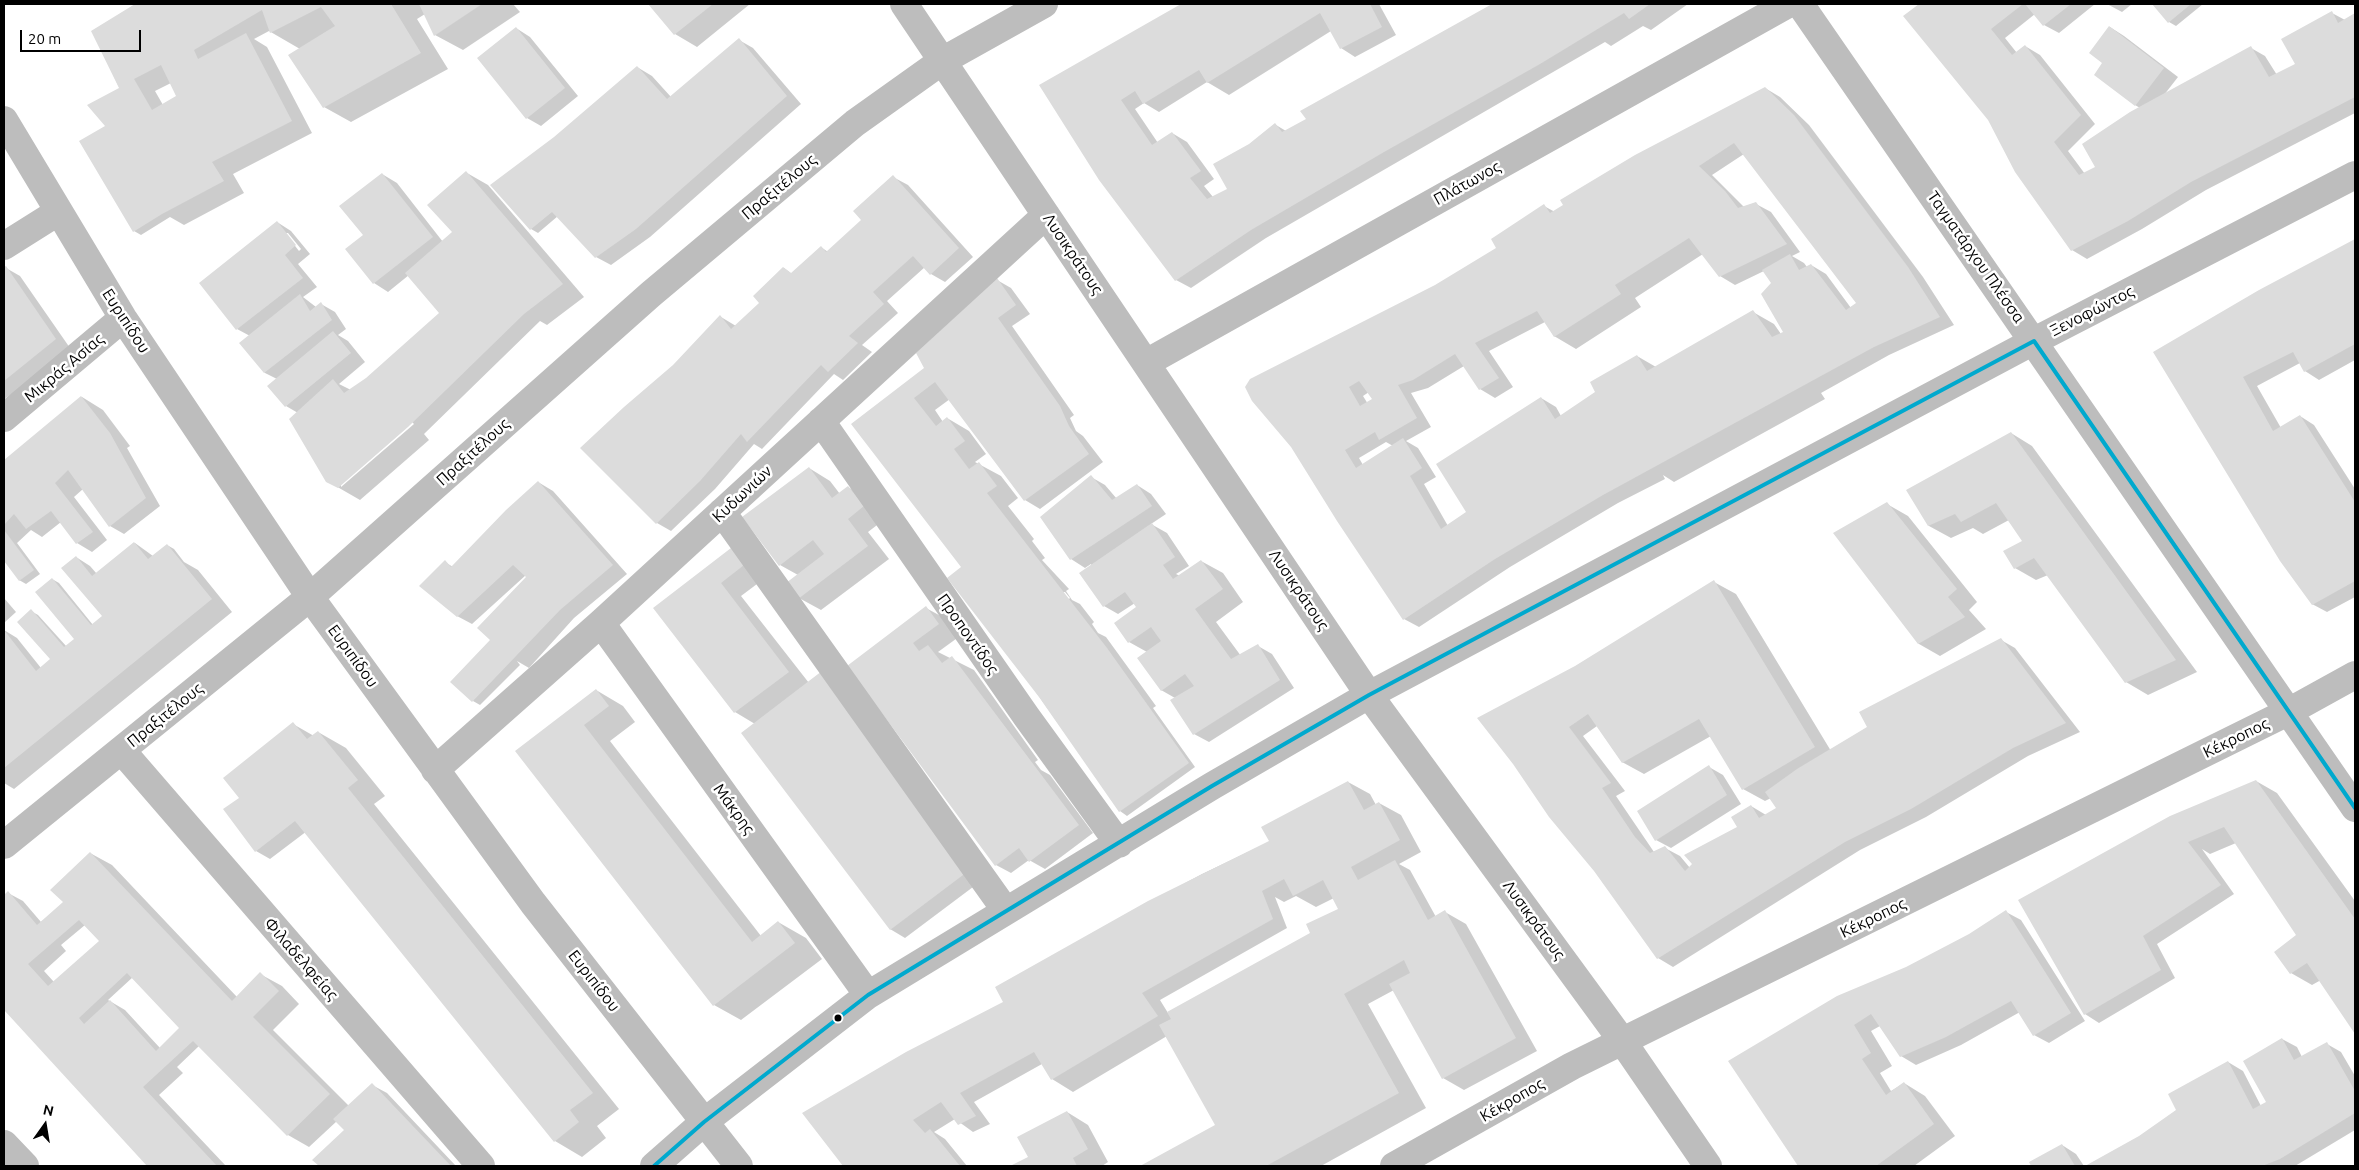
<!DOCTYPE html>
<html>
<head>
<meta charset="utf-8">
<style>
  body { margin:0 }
  #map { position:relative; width:2359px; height:1170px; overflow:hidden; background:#fff; font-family:Ubuntu,sans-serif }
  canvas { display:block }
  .frame { position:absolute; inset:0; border:5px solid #000; pointer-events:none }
  .north { position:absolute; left:20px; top:1100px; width:50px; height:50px; -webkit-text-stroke:4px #fff; paint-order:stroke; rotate:13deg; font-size:14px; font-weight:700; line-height:20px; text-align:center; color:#000 }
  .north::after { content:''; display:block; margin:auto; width:18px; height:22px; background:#000; clip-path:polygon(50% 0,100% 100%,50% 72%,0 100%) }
  .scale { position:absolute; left:20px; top:30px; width:121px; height:22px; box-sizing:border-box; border:2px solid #000; border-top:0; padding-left:6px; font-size:15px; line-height:18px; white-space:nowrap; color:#000; -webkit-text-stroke:4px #fff; paint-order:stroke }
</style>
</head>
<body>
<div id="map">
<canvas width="2359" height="1170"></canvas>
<div class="frame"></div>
<div class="north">N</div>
<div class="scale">20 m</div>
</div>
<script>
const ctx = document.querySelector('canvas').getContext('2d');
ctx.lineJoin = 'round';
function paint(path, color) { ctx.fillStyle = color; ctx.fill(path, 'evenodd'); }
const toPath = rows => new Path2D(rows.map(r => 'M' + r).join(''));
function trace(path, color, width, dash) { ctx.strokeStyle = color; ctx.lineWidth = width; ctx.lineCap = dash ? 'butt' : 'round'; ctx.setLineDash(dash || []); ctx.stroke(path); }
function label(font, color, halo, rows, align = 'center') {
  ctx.font = font + ' Ubuntu,sans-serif'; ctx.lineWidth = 5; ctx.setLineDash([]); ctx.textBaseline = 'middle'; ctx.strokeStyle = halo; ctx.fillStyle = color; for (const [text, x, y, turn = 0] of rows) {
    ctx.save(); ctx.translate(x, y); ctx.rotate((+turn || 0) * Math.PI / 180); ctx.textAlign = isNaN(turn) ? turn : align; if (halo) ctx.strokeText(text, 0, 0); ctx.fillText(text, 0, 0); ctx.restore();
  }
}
const shadow = toPath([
  [138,4,513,4,520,12,463,50,435,35,425,14,417,19,448,69,351,122,324,107,300,49,269,31,254,39,267,47,312,133,233,174,244,193,184,225,170,217,141,235,134,231,106,126,120,89,92,31],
  [171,83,177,97,163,105,155,91],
  [650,4,750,4,697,47,675,34],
  [1183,4,1379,4,1396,35,1355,57,1341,48,1331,31,1229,95,1207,82,1159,112,1144,103,1135,109,1158,143,1172,133,1187,142,1214,179,1204,186,1213,197,1229,190,1250,145,1276,125,1286,131,1308,120,1302,111,1494,4,1688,4,1651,30,1643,26,1611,46,1605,42,1266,238,1191,288,1176,280,1041,86],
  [1921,4,2095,4,2059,33,2044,25,2035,14,2005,38,2017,53,2025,46,2040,55,2095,124,2068,151,2085,174,2097,168,2140,108,2135,105,2104,63,2110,27,2124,36,2178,77,2164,95,2251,48,2265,56,2277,75,2296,64,2332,13,2345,20,2355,14,2355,113,2206,190,2142,229,2087,259,2072,250,1989,119,1905,16],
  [2107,4,2132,4,2122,12],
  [2154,4,2203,4,2176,26,2169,22],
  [516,28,530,37,578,96,541,126,527,118],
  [739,40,753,48,801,104,650,237,611,265,596,257,558,216,538,233,531,229,492,185,555,138,637,67,652,76,671,97],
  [1765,88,1780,97,1809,125,1923,277,1954,325,1889,355,1821,393,1825,399,1674,482,1663,475,1665,479,1618,503,1510,567,1419,627,1404,619,1292,446,1436,286,1496,249,1544,206,1555,212],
  [1744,154,1858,303,1851,308,1826,274,1811,265,1807,267,1804,263,1792,256,1800,252,1771,212,1756,204,1744,207,1712,175],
  [1703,254,1720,276,1735,285,1764,271,1773,283,1785,332,1781,334,1774,324,1753,312,1656,367,1637,356,1595,394,1561,416,1556,407,1541,398,1468,512,1448,526,1424,484,1436,477,1418,448,1406,441,1431,427,1411,393,1428,388,1464,366,1480,389,1495,398,1513,387,1489,351,1545,322,1554,336,1576,349,1641,307,1635,298],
  [1369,392,1374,400,1368,404,1363,396],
  [1386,442,1393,446,1363,465,1359,458],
  [467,173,488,185,584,297,547,325,540,321,424,434,429,440,360,500,327,481,298,413,286,406,269,386,277,379,265,373,241,343,250,336,237,329,277,222,291,231,310,254,298,264,317,287,303,297,316,307,321,304,335,312,346,329,338,335,348,341,365,362,339,384,351,390,366,379,441,313,409,275,388,292,374,283,365,235,382,174,397,183,443,242,454,233],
  [285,233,288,233,301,249,299,251],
  [412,422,414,424,341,487,341,484],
  [893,177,908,185,973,257,945,282,931,274,925,267,887,301,898,313,862,345,872,352,843,380,834,374,762,449,754,444,715,489,671,531,657,523,674,366,721,317,736,326,761,303,784,268,792,274,821,247,828,252,863,220],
  [2355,241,2355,360,2319,380,2305,371,2300,363,2257,386,2281,428,2300,416,2314,425,2355,489,2355,597,2327,612,2312,604,2155,352,2260,291],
  [6,268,20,276,70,348,33,380,4,399,4,269],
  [997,280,1011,288,1030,314,1012,326,1074,415,1070,418,1076,431,1083,436,1103,462,1040,509,1025,500,950,399,935,410,943,422,947,418,969,431,986,454,975,462,1001,476,1018,498,1008,506,1034,539,1032,541,1045,558,1042,560,1069,589,1066,591,1072,600,1080,604,1094,622,1092,624,1098,633,1106,637,1156,706,1153,708,1195,767,1127,816,1120,811,1026,678,963,567,852,424,924,369],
  [1062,592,1065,592,1070,598,1068,600],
  [82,397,103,410,130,446,127,448,160,506,124,534,110,526,83,489,74,497,107,540,92,552,77,543,61,522,42,537,31,530,17,543,40,574,26,584,19,580,4,559,4,461],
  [2011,433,2032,446,2197,672,2148,695,2126,682,2048,575,2036,580,2015,568,2023,541,2009,520,1983,534,1973,528,1951,538,1929,526,1908,490],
  [809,468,830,481,840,494,848,487,870,500,885,519,868,532,889,559,821,610,799,598,798,575,780,565],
  [1091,477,1105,485,1117,499,1137,485,1151,494,1166,514,1151,524,1167,533,1189,566,1176,574,1180,576,1201,561,1223,573,1243,602,1216,622,1241,656,1258,646,1272,654,1294,688,1209,742,1194,734,1175,698,1161,690,1147,652,1129,642,1138,607,1135,603,1118,614,1104,606,1091,564,1085,568,1071,559],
  [538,482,553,491,627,574,574,618,529,668,517,661,520,665,480,705,473,701,490,641,528,577,526,575,472,624,457,616,445,562,453,567],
  [1887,504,1908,516,1977,602,1969,610,1986,629,1940,656,1919,644,1835,533],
  [135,543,153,556,167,545,174,549,184,562,198,570,232,612,14,789,4,783,4,630,17,638,41,668,53,658,31,611,38,615,67,647,76,639,52,579,59,583,93,625,105,616,76,557,90,566,97,574],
  [732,550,765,578,741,596,809,683,985,878,905,938,890,929,755,724,735,712,655,609],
  [1714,582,1736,594,1831,751,2001,640,2015,648,2080,732,2028,756,1926,817,1860,850,1673,967,1658,958,1595,870,1550,817,1575,667],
  [1597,726,1622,762,1644,774,1711,736,1743,789,1765,801,1771,798,1777,809,1766,815,1751,806,1739,828,1690,868,1680,856,1665,848,1654,852,1616,796,1625,791,1583,736],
  [4,598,16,612,4,623],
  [926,608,948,620,960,636,938,652,974,670,1038,760,1035,762,1041,770,1050,775,1093,833,1045,869,1029,860,1011,873,996,865,848,666],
  [596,690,623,706,635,722,610,741,761,936,778,922,806,938,822,959,741,1020,714,1005,517,751],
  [293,724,314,736,318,732,346,748,385,796,374,804,619,1109,597,1126,606,1138,582,1157,555,1141,307,831,270,859,256,851,241,798],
  [1709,767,1723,775,1741,804,1671,848,1656,840],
  [2256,781,2277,793,2355,901,2355,1032,2321,980,2312,985,2291,973,2298,936,2236,843,2210,854,2202,849,2234,894,2157,944,2175,978,2099,1023,2085,1014,2020,900],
  [1348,782,1370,794,1376,805,1379,803,1401,815,1421,852,1399,864,1410,870,1436,917,1445,912,1466,924,1537,1051,1464,1090,1443,1078,1394,990,1368,1004,1426,1108,1321,1166,1142,1166,1217,1126,1167,1036,1073,1092,1052,1079,1042,1064,974,1102,990,1124,973,1132,955,1119,934,1132,945,1139,967,1166,845,1166,804,1113,1003,1003,1105,926,1202,874,1271,841],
  [1296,896,1316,907,1334,898,1340,910,1310,934,1168,1013,1160,1000,1287,928,1275,897,1284,902],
  [90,853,112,865,237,997,260,974,282,986,299,1004,273,1030,349,1106,372,1085,387,1093,456,1166,321,1166,314,1160,346,1130,337,1121,309,1147,288,1135,199,1046,177,1067,183,1073,159,1095,226,1166,148,1166,4,1009,4,897,8,893,23,901,41,922,64,903],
  [85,925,100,941,54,982,44,971,66,951,61,945],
  [133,977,181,1028,160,1048,125,1010,108,1000],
  [2006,912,2021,920,2085,1021,2049,1043,2034,1035,2020,1012,1961,1045,1916,1065,1901,1056,1880,1026,1871,1031,1892,1066,1880,1073,1891,1091,1904,1083,1925,1096,1955,1136,1914,1166,1799,1166,1766,1115,1907,968,1970,935],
  [2282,1039,2297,1047,2302,1057,2327,1044,2341,1052,2355,1076,2355,1130,2295,1166,2088,1166,2139,1137,2177,1110,2228,1062,2243,1071,2261,1106,2268,1102],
  [1067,1112,1088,1125,1108,1162,1102,1166,1013,1166,1029,1157],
  [2062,1145,2076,1154,2084,1166,2032,1166,2030,1163]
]);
const building = toPath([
  [135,4,391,4,421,53,323,108,288,55,335,26,321,7,270,33,262,10,194,50,198,59,246,33,292,121,212,162,224,181,162,214,133,232,79,141,105,126,87,105,119,88,91,31],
  [161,65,176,96,152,110,134,79],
  [419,4,482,4,434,36],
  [648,4,713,4,674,35],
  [1181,4,1370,4,1382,27,1340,49,1320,13,1207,83,1199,70,1143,104,1135,91,1121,100,1152,145,1172,132,1201,171,1190,178,1207,199,1227,189,1213,164,1249,144,1275,123,1282,132,1306,119,1300,111,1492,4,1650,4,1629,19,1624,13,1540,64,1384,152,1251,230,1175,281,1099,180,1039,85],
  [1919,4,2023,4,1991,29,2012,55,2025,45,2081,115,2054,142,2079,175,2095,167,2082,144,2130,112,2251,46,2269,77,2295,64,2281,39,2332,11,2338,23,2355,13,2355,97,2191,182,2128,221,2071,251,2015,172,1988,120,1903,16],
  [2025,4,2071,4,2043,26],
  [2152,4,2191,4,2168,23],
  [2109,26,2164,68,2135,106,2094,75,2102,63,2089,53],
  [516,27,565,88,526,119,477,58],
  [739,38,787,96,636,229,595,258,552,212,530,230,490,185,554,137,637,66,667,99],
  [1765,87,1794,115,1908,267,1940,317,1874,347,1603,495,1495,559,1403,620,1337,521,1291,447,1252,401,1245,387,1250,379,1435,285,1496,248,1491,239,1544,204,1550,213,1563,205,1560,200,1635,155],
  [1734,143,1856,303,1846,310,1811,264,1799,270,1790,254,1762,270,1771,283,1761,294,1783,332,1772,337,1753,310,1647,371,1637,355,1590,382,1595,392,1555,419,1541,397,1436,464,1466,512,1441,529,1410,476,1422,468,1403,438,1356,468,1345,450,1375,432,1379,440,1417,418,1398,385,1413,380,1455,354,1479,390,1499,378,1475,343,1537,311,1554,337,1621,294,1615,285,1689,238,1719,277,1787,244,1756,202,1738,208,1725,191,1699,166],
  [1359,381,1372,399,1360,406,1349,387],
  [466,171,563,284,524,314,408,427,338,488,326,482,289,419,333,379,344,393,366,378,439,313,405,273,452,232,427,205],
  [382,173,433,237,373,284,345,249,363,235,339,206],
  [893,175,959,248,930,275,913,256,873,292,884,304,849,336,858,343,828,372,821,365,747,442,741,434,700,481,656,524,580,448,624,407,673,365,720,315,731,329,759,303,753,296,783,267,791,273,821,246,826,252,861,220,853,211],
  [277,221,296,245,285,255,303,278,236,330,199,283],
  [2355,239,2355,344,2304,372,2293,352,2243,377,2273,431,2300,415,2355,502,2355,581,2312,605,2280,561,2153,352,2259,290],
  [6,266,56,339,4,381,4,267],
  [997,278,1016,305,998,318,1060,406,1069,426,1089,454,1024,501,935,382,914,398,936,426,947,417,965,441,954,449,969,469,979,462,997,486,987,493,1107,648,1189,763,1119,812,1039,697,947,578,961,567,851,424,924,368,916,353],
  [300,294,310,311,321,302,332,320,264,373,239,343],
  [333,331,351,353,285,407,267,386],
  [81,396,110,433,146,498,109,527,68,470,55,483,93,532,76,544,51,511,26,529,14,514,4,525,4,460],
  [2011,432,2176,660,2125,683,2034,558,2014,569,2003,551,2022,541,1996,503,1961,522,1955,514,1928,526,1906,490],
  [809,467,832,498,848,486,864,506,848,519,868,546,798,599,786,583,824,554,813,540,779,566,742,517],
  [1091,475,1112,500,1137,484,1152,506,1070,560,1040,517],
  [538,481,613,565,560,610,472,702,450,682,490,640,477,628,526,577,513,565,457,617,419,586,445,560,451,567,506,510],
  [1887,502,1957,589,1948,597,1965,617,1918,644,1833,533],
  [1152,523,1175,557,1163,565,1173,579,1201,560,1223,589,1195,609,1231,659,1258,644,1280,680,1193,735,1170,700,1194,686,1185,674,1161,691,1137,658,1161,641,1151,627,1128,643,1114,623,1136,607,1125,592,1103,607,1079,573],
  [4,530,34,570,19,581,4,561],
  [134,542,148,559,167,544,212,599,4,768,4,630,36,671,50,659,17,622,31,609,64,647,74,639,35,592,52,578,91,625,102,616,61,568,76,556,92,576],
  [731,548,744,565,721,583,789,672,734,713,653,608],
  [1714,580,1815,747,1742,790,1699,719,1622,763,1588,714,1569,727,1611,783,1602,788,1635,837,1650,853,1665,846,1685,871,1692,864,1684,855,1737,827,1731,817,1751,805,1759,818,1776,808,1765,792,1797,769,1867,727,1859,712,2001,638,2066,723,2013,748,1911,809,1845,842,1657,959,1594,871,1549,817,1513,764,1477,718,1575,666],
  [926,606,939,624,913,643,919,651,928,645,942,663,952,656,1079,825,1029,862,1019,848,995,866,847,666],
  [822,671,971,869,890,930,741,733],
  [596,689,609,706,584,725,752,942,778,921,795,943,713,1006,515,751],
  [293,722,307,739,318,731,358,780,348,788,593,1093,570,1110,579,1122,554,1142,295,821,255,852,223,809,239,798,223,778],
  [1709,765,1727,795,1655,841,1637,811],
  [2256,780,2355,919,2355,1034,2307,963,2290,974,2274,952,2296,935,2224,827,2188,842,2221,885,2143,936,2161,970,2084,1015,2018,900,2170,816],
  [1348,781,1364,810,1379,802,1400,840,1351,867,1358,880,1395,860,1428,920,1445,910,1516,1038,1442,1079,1389,984,1410,973,1404,960,1344,994,1399,1093,1266,1166,1140,1166,1215,1125,1159,1025,1171,1019,1167,1012,1310,933,1306,924,1338,909,1323,880,1293,896,1284,879,1262,891,1273,919,1142,993,1158,1016,1051,1080,1034,1052,960,1093,976,1116,958,1125,941,1102,913,1120,925,1133,930,1129,960,1166,843,1166,802,1113,906,1052,1003,1002,995,987,1148,901,1269,841,1261,827],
  [90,852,232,1001,260,972,279,991,253,1017,330,1094,287,1136,193,1041,143,1087,217,1166,147,1166,4,1010,4,895,8,891,37,925,63,902,50,890],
  [79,920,99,941,48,986,28,964],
  [127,973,179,1028,156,1051,110,1000,84,1024,79,1018],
  [2006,910,2071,1013,2033,1036,2011,1001,1946,1037,1900,1057,1871,1014,1854,1025,1871,1053,1862,1059,1886,1095,1904,1082,1934,1124,1876,1166,1798,1166,1728,1061,1837,996,1906,967,1969,934],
  [2282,1038,2294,1060,2327,1042,2355,1091,2355,1113,2280,1159,2262,1166,2085,1166,2139,1136,2176,1110,2168,1094,2228,1061,2253,1109,2266,1102,2243,1061],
  [372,1083,431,1145,451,1166,319,1166,312,1160,344,1130,333,1119],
  [1067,1111,1088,1149,1073,1158,1077,1166,1010,1166,1028,1157,1017,1137],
  [2062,1144,2075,1166,2031,1166,2029,1162]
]);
const street = toPath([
  [904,4,1369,695,1623,1042,1708,1166],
  [1800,4,2355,808],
  [4,120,123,318,310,597,533,903,739,1166],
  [4,246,58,212],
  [1146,363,1788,4],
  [4,418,123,318],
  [821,421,1026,716,1119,844],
  [722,512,1006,911],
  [601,623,868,995],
  [122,751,481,1166],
  [435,770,601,623,1046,215],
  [4,845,310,597,651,294,855,123,942,61,1044,4],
  [4,1144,25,1166],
  [654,1166,704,1122,868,995,1212,786,1369,695,2034,341,2355,175],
  [1394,1166,1572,1066,2288,712,2355,675]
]);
const bus1 = toPath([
  [654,1166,704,1122,868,995,1212,786,1369,695,2034,341,2355,808]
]);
const markers = [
  [838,1018,4.5,"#000"]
];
const streetNames = [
  ["Πλάτωνος",1467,183,-29],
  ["Πραξιτέλους",779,187,-40],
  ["Λυσικράτους",1073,254,56],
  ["Ταγματάρχου Πλέσσα",1976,257,55],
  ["Ξενοφώντος",2092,311,-27],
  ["Ευριπίδου",126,321,57],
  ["Μικράς Ασίας",64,368,-40],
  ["Πραξιτέλους",473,452,-42],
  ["Κυδωνιών",742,494,-43],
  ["Λυσικράτους",1299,590,56],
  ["Προποντίδος",968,634,55],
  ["Ευριπίδου",353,656,54],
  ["Πραξιτέλους",165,715,-39],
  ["Κέκροπος",2236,738,-26],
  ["Μάκρης",734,809,54],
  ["Κέκροπος",1873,918,-26],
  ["Λυσικράτους",1534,920,54],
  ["Φιλαδελφείας",301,959,49],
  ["Ευριπίδου",594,981,52],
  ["Κέκροπος",1512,1100,-30]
];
paint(shadow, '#0003');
paint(building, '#dcdcdc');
trace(street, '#bdbdbd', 28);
trace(bus1, '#00a9ce', 4);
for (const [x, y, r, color] of markers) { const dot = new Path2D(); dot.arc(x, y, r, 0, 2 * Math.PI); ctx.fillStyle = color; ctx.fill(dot); trace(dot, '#fff', 2); }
label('16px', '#000', '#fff', streetNames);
</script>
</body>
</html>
